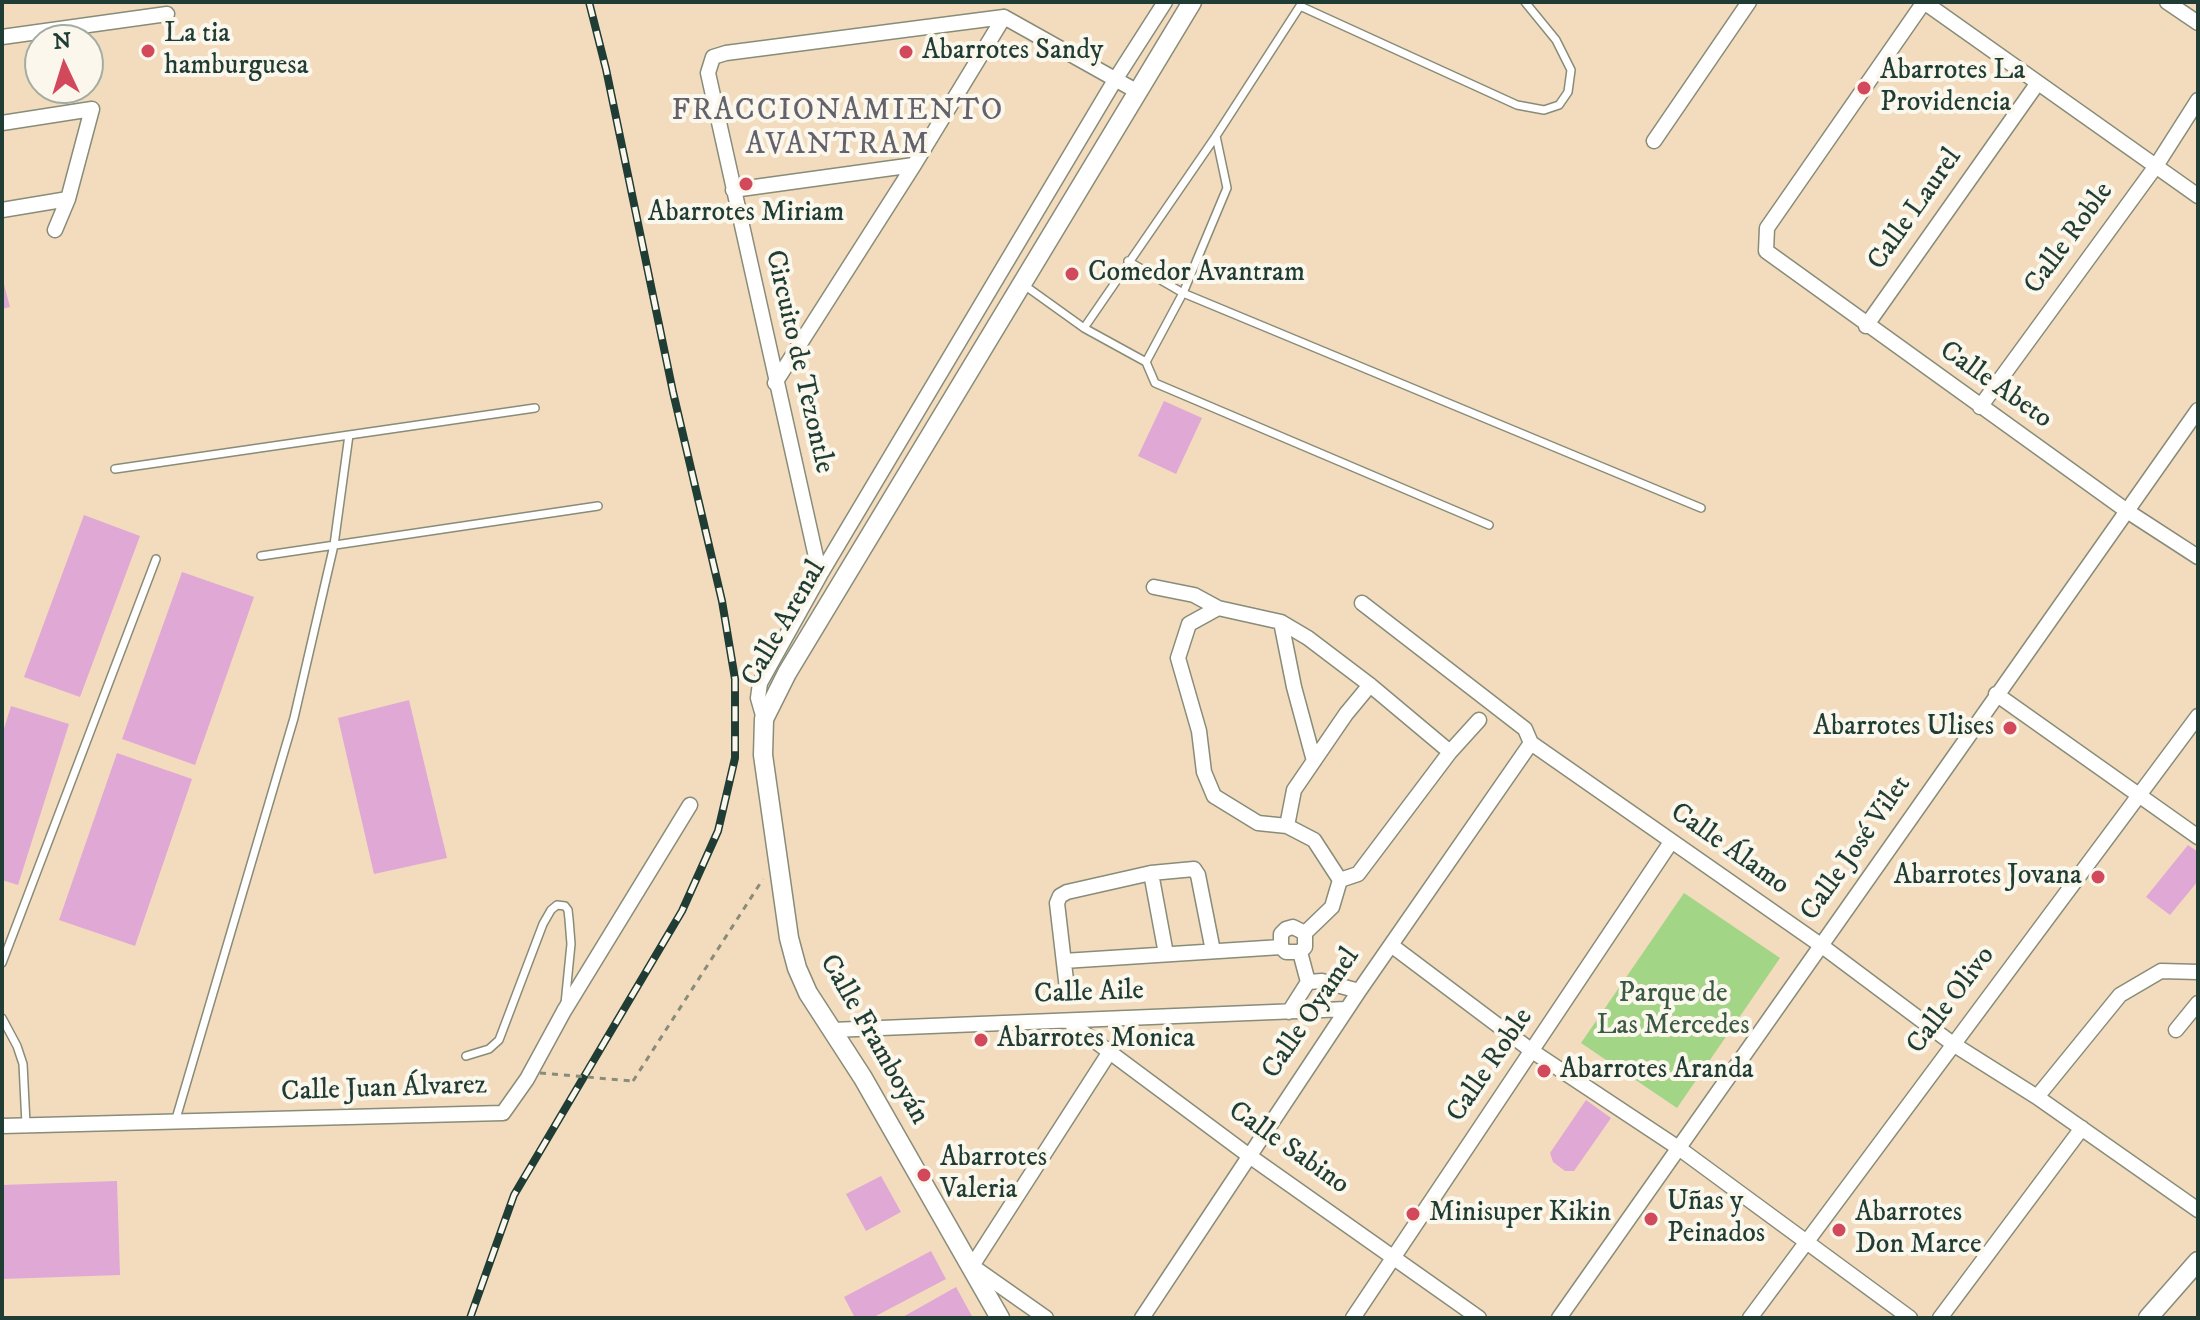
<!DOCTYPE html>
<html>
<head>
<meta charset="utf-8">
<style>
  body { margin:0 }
  #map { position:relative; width:2200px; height:1320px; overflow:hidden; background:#f2dcbd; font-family:"IM FELL DW Pica",serif }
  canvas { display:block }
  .frame { position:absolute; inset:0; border:4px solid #1f3d34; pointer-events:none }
  .north { position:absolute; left:24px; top:24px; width:80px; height:80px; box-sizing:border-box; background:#fbf7ec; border:2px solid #a3ada2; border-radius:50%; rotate:356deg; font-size:22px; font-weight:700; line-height:32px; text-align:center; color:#1f3d34 }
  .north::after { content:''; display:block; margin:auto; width:28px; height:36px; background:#d1495b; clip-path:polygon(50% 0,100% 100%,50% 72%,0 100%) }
</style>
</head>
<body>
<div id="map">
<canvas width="2200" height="1320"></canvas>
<div class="frame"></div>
<div class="north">N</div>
</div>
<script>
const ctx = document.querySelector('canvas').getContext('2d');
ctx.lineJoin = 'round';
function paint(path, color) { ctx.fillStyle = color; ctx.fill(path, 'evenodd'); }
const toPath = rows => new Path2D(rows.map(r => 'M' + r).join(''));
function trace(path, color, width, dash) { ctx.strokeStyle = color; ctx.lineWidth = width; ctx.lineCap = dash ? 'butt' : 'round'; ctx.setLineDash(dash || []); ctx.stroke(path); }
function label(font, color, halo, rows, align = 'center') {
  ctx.font = font + ' "IM FELL DW Pica",serif'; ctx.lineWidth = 8; ctx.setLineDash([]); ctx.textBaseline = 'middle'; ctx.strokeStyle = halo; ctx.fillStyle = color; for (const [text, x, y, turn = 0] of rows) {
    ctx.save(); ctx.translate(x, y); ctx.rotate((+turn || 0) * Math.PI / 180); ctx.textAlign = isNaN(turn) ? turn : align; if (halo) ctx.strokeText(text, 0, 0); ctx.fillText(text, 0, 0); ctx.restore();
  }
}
const green = toPath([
  [1684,893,1780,958,1677,1108,1581,1043]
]);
const building = toPath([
  [2,277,10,307,2,309],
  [1164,401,1202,418,1176,474,1138,456],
  [84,515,140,536,80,697,24,677],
  [182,572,254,597,195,765,122,739],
  [409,700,447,858,374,874,338,718],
  [11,706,69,724,18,885,2,880,2,735],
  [117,753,192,779,135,946,59,920],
  [2188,845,2198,852,2198,881,2170,915,2146,897],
  [1586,1100,1611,1118,1574,1171,1565,1171,1553,1162,1550,1153],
  [881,1176,901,1212,866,1231,846,1194],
  [117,1181,120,1275,2,1279,2,1185],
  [931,1251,946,1279,872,1318,855,1318,844,1297],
  [956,1287,973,1318,901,1318]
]);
const path = toPath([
  [633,1081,763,879]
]);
const service = toPath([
  [1301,4,1300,6,1517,105,1544,110,1559,105,1568,92,1571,70,1556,40,1525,2],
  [1128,261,1183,293,1227,188,1216,136],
  [1024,285,1084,328,1216,136,1300,6],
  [1084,328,1146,362,1155,383,1489,525],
  [1146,362,1183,293,1701,508],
  [115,469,535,408],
  [261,556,598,506],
  [2,963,156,559],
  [2,1018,17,1046,23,1064,26,1124],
  [466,1056,489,1049,499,1040,543,924,551,910,557,905,565,906,568,910,569,919,571,944,565,1004],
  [175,1122,294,718,334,545,349,435]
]);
const minor = toPath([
  [1924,2,1767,228,1766,251,2127,511,2198,557],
  [1924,2,2198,196],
  [2167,2,2198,23],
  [2,37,167,14],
  [2,123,92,109,68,199,55,230],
  [1654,141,1749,2],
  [733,190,914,165],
  [2,210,68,199],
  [1866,326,2037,84],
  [775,383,914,165,1004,17],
  [1980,407,2156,166,2198,100],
  [820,575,708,73,713,57,726,53,1004,17,1138,92],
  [1154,587,1194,595,1218,608],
  [1362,603,1525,729,1531,743,1822,946,1953,1044,2037,1097,2198,1210],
  [1281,622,1308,638,1370,685,1450,752],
  [1996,694,2198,837],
  [764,719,758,698,760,683,820,575,1115,80,1165,2],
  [1287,826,1294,790,1346,714,1370,685],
  [1151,873,1166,954],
  [1340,880,1358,874,1450,752,1479,720],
  [1305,933,1332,907,1340,880,1314,840,1287,826,1258,823,1214,796,1204,772,1199,731,1178,658,1189,624,1218,608,1281,622,1294,687,1314,761],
  [1391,945,1532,1051,1680,1149,1910,1318],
  [1300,952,1286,952,1281,947,1281,934,1286,929,1293,927,1305,933,1305,947,1300,952,1308,982],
  [1064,961,1281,947],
  [1067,989,1057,903,1060,896,1067,892,1151,873,1194,869,1198,875,1213,951],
  [1289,1012,1308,982,1322,981,1359,991],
  [1068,1021,1248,1155,1479,1318],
  [832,1030,1347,1009],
  [2176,1030,2198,1003],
  [2037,1097,2120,995,2161,971,2198,972],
  [2,1126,503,1113,527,1079,564,1011,690,805],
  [1046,1318,972,1266,1109,1053],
  [1142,1318,1359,991,1531,743],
  [1353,1318,1671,842],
  [1559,1318,2198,410],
  [1750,1318,2198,716],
  [1940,1318,2082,1128]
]);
const tertiary = toPath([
  [1000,1318,863,1078,808,993,797,968,789,938,763,755,764,719,787,673,1192,2],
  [2148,1318,2198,1261]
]);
const rail = toPath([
  [470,1318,514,1195,682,911,718,831,735,758,735,679,722,601,673,392,606,69,589,2]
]);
const pathBridge = toPath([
  [540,1073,633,1081]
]);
const markers = [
  [148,51,8,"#d1495b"],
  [906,52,8,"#d1495b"],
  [1864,88,8,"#d1495b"],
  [746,184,8,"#d1495b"],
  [1072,274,8,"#d1495b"],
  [2010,728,8,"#d1495b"],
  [2098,877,8,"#d1495b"],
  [981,1040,8,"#d1495b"],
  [1544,1071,8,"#d1495b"],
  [924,1175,8,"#d1495b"],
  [1413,1214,8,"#d1495b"],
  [1651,1219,8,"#d1495b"],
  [1839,1230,8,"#d1495b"]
];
const poiNames = [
  ["La tia",164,35],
  ["hamburguesa",164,67],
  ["Abarrotes Sandy",922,52],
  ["Abarrotes La",1880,72],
  ["Providencia",1880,104],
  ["Abarrotes Miriam",746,214,"center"],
  ["Comedor Avantram",1088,274],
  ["Abarrotes Ulises",1994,728,"right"],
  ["Abarrotes Jovana",2082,877,"right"],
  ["Abarrotes Monica",997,1040],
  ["Abarrotes Aranda",1560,1071],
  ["Abarrotes",940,1159],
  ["Valeria",940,1191],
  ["Uñas y",1667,1203],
  ["Peinados",1667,1235],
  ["Minisuper Kikin",1429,1214],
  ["Abarrotes",1855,1214],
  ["Don Marce",1855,1246]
];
const streetNames = [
  ["Calle Laurel",1916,210,-55],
  ["Calle Roble",2070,239,-54],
  ["Circuito de Tezontle",798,362,77],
  ["Calle Abeto",1995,386,35],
  ["Calle Arenal",785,624,-60],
  ["Calle José Vilet",1857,849,-55],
  ["Calle Álamo",1729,850,35],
  ["Calle Aile",1089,994,-2],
  ["Calle Olivo",1952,1001,-53],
  ["Calle Oyamel",1312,1014,-56],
  ["Calle Framboyán",873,1040,60],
  ["Calle Roble",1491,1066,-56],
  ["Calle Juan Álvarez",384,1090,-2],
  ["Calle Sabino",1288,1149,35]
];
const parkNames = [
  ["Parque de",1673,995],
  ["Las Mercedes",1673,1027]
];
const neighbourhoodNames = [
  ["FRACCIONAMIENTO",838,113],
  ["AVANTRAM",838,147]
];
paint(green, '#a2d585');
paint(building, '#e0a8d5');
trace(service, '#888c78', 10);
trace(minor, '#888c78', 17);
trace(tertiary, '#888c78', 21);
trace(path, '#888c78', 3, [6, 6]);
trace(service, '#fff', 7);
trace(minor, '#fff', 14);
trace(tertiary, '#fff', 18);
trace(rail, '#1f3d34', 8);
trace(rail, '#fbf7ec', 5, [15]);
trace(pathBridge, '#888c78', 3, [6, 6]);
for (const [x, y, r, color] of markers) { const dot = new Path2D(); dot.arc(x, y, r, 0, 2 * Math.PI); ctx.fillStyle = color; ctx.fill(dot); trace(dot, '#fbf7ec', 3); }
label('28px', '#1f3d34', '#fbf7ec', poiNames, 'left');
label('28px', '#1f3d34', '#fbf7ec', streetNames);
label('28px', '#395b44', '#fbf7ec', parkNames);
ctx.letterSpacing = '2px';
label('30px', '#63626c', '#fbf7ec', neighbourhoodNames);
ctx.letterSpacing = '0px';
</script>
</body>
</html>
